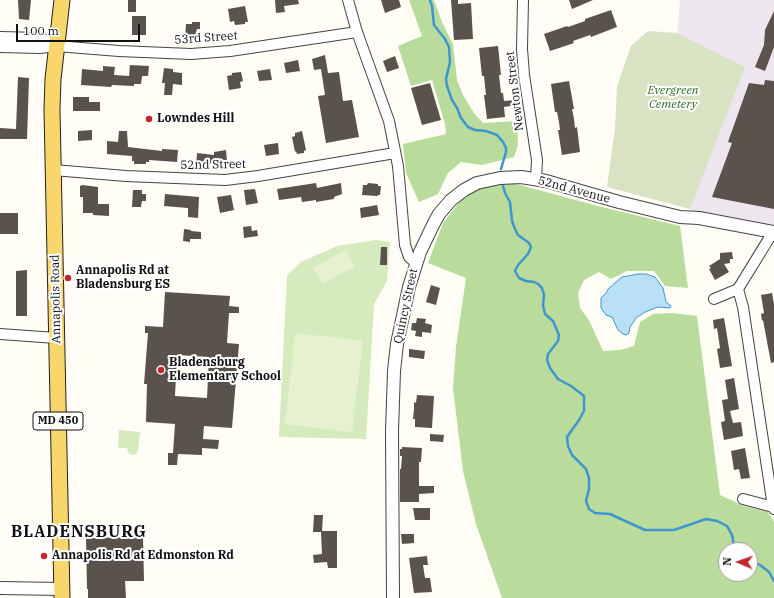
<!DOCTYPE html>
<html>
<head>
<meta charset="utf-8">
<style>
  body { margin:0 }
  #map { position:relative; width:774px; height:598px; overflow:hidden; background:#fffdf5; font-family:"IBM Plex Serif",serif }
  canvas { display:block }
  .north { position:absolute; left:718px; top:542px; width:40px; height:40px; box-sizing:border-box; background:#fff; border:1px solid #a0a0a0; border-radius:50%; rotate:272deg; font-size:11px; font-weight:700; line-height:16px; text-align:center; color:#111 }
  .north::after { content:''; display:block; margin:auto; width:14px; height:18px; background:#c4262e; clip-path:polygon(50% 0,100% 100%,50% 72%,0 100%) }
  .scale { position:absolute; left:16px; top:24px; width:124px; height:18px; box-sizing:border-box; border:2px solid #111; border-top:0; padding-left:5px; font-size:12px; line-height:14px; white-space:nowrap; color:#111; -webkit-text-stroke:3px #fff; paint-order:stroke }
</style>
</head>
<body>
<div id="map">
<canvas width="774" height="598"></canvas>
<div class="north">N</div>
<div class="scale">100 m</div>
</div>
<script>
const ctx = document.querySelector('canvas').getContext('2d');
ctx.lineJoin = 'round';
function paint(path, color) { ctx.fillStyle = color; ctx.fill(path, 'evenodd'); }
const toPath = rows => new Path2D(rows.map(r => 'M' + r).join(''));
function trace(path, color, width, dash) { ctx.strokeStyle = color; ctx.lineWidth = width; ctx.lineCap = dash ? 'butt' : 'round'; ctx.setLineDash(dash || []); ctx.stroke(path); }
function label(font, color, halo, rows, align = 'center') {
  ctx.font = font + ' "IBM Plex Serif",serif'; ctx.lineWidth = 4; ctx.setLineDash([]); ctx.textBaseline = 'middle'; ctx.strokeStyle = halo; ctx.fillStyle = color; for (const [text, x, y, turn = 0] of rows) {
    ctx.save(); ctx.translate(x, y); ctx.rotate((+turn || 0) * Math.PI / 180); ctx.textAlign = isNaN(turn) ? turn : align; if (halo) ctx.strokeText(text, 0, 0); ctx.fillText(text, 0, 0); ctx.restore();
  }
}
const industrial = toPath([
  [680,0,774,0,774,232,686,215,690,209,677,33]
]);
const green = toPath([
  [376,240,390,242,387,281,374,304,366,439,279,437,287,275,301,262,337,246],
  [119,430,140,432,138,450,136,454,133,455,129,454,127,448,118,448]
]);
const forest = toPath([
  [409,0,434,0,442,22,453,44,457,80,463,95,474,113,483,123,517,121,518,145,514,157,482,165,461,162,448,173,438,194,419,202,406,173,403,144,446,134,445,124,432,80,411,86,398,46,422,36],
  [509,182,594,205,680,226,688,288,665,286,654,271,627,271,611,279,599,272,584,280,578,293,580,308,589,320,603,351,620,350,634,346,640,322,653,314,672,313,697,316,720,495,744,506,768,512,774,522,774,598,502,598,476,524,463,471,453,388,456,347,466,278,428,263,443,223,460,201,479,189],
  [726,550,750,550,750,574,726,574]
]);
const cemetery = toPath([
  [648,31,677,33,745,67,690,209,607,187,615,129,617,86,631,46]
]);
const pitch = toPath([
  [346,250,355,266,322,284,313,268],
  [295,333,363,341,352,432,285,424]
]);
const water = toPath([
  [638,274,646,274,655,277,663,288,666,302,671,306,670,308,658,307,645,312,636,318,630,327,629,333,626,335,623,334,618,330,612,317,606,315,601,308,601,298,606,293,608,289,622,277,638,274]
]);
const stream = toPath([
  [430,0,432,6,434,25,445,39,449,47,450,62,446,79,447,86,452,100,457,108,461,118,468,127,475,130,486,131,497,135,503,142,506,148,506,152,501,169],
  [502,182,505,193,510,202,512,221,515,229,518,235,529,243,531,247,528,254,518,265,515,271,519,278,526,281,534,282,538,284,542,288,544,295,543,305,545,314,553,321,559,335,558,341,548,354,547,360,550,368,558,379,571,386,584,396,584,411,579,420,567,437,568,446,572,455,586,469,589,478,589,489,586,501,589,509,595,513,610,514,645,530,674,530,706,519,717,521,727,526,732,535,734,545,736,550],
  [750,560,760,565,769,572,774,581]
]);
const building = toPath([
  [18,0,31,0,29,20,19,19],
  [128,0,136,0,136,12,128,12],
  [275,0,298,0,299,4,284,6,285,12,276,13],
  [381,0,399,0,401,7,385,13],
  [451,0,458,0,458,4,471,3,473,39,454,40],
  [569,0,593,0,572,9],
  [245,6,248,22,245,22,245,24,235,25,234,21,230,22,228,9],
  [611,10,617,27,591,37,590,35,573,41,574,43,550,51,544,34,567,26,568,27,585,21,585,19],
  [774,11,774,47,765,71,755,67,764,45,765,30],
  [132,16,146,16,146,35,132,35],
  [192,22,200,22,200,29,197,29,196,34,194,34,194,39,185,38,186,24,192,24],
  [498,46,501,75,499,75,501,93,503,93,504,101,516,100,517,105,504,107,505,117,487,119,484,95,486,95,485,86,484,76,482,76,479,48],
  [325,55,328,73,339,72,343,101,352,100,359,137,326,143,318,96,325,95,321,69,314,70,312,59],
  [395,56,399,68,387,72,383,61],
  [298,60,300,71,286,73,284,63],
  [130,65,149,66,148,76,142,76,141,84,134,84,134,86,112,85,111,87,81,85,82,69,103,71,103,66,115,67,114,75,129,76],
  [164,68,173,69,173,72,182,73,182,85,173,84,172,95,164,95,165,83,162,83],
  [270,69,272,80,259,81,257,71],
  [241,72,243,81,240,82,241,88,229,90,227,76,232,75,232,73],
  [18,77,29,78,27,139,0,139,0,128,16,129],
  [765,80,774,81,774,209,712,197,732,143,728,142,749,83,764,85],
  [569,81,574,109,572,109,574,119,575,128,577,127,580,152,562,155,558,130,560,130,559,122,557,112,555,112,551,84],
  [430,83,441,120,422,125,411,88],
  [73,97,89,97,89,102,100,102,100,111,73,111],
  [92,130,92,140,78,141,78,131],
  [119,131,127,131,128,147,162,151,162,149,178,150,177,162,149,160,149,162,146,162,146,164,134,164,134,161,132,161,132,156,107,154,107,141,118,142],
  [302,131,306,150,304,151,304,153,297,154,296,151,295,152,292,137,295,136,295,133],
  [278,143,279,154,266,156,264,145],
  [226,150,227,161,207,164,206,169,196,168,197,153,214,155,214,152],
  [316,183,317,188,341,183,342,194,334,197,334,199,316,202,316,200,302,202,301,197,279,200,277,189],
  [368,183,378,184,378,186,381,186,380,195,378,195,377,196,362,195,363,185,367,185],
  [82,185,98,187,98,204,109,204,109,216,93,215,93,213,83,213,83,197,80,197,80,186],
  [255,189,258,203,246,205,244,190],
  [133,190,142,190,142,194,146,194,146,201,142,201,141,207,132,207],
  [165,194,199,197,198,218,188,217,188,208,164,206],
  [231,195,234,210,220,213,217,197],
  [377,205,379,215,361,218,360,208],
  [0,213,18,213,18,234,0,234],
  [251,226,252,231,257,230,258,236,244,238,243,227],
  [184,229,191,230,191,231,201,232,201,239,190,239,190,242,183,241],
  [381,247,387,247,387,265,380,265],
  [732,252,733,259,730,259,730,263,724,264,729,272,715,280,709,269,711,268,709,266,720,259,720,253],
  [27,270,27,316,16,316,16,271],
  [431,285,440,288,436,305,426,302],
  [165,292,230,296,229,306,239,307,239,313,229,313,227,343,239,344,232,428,204,426,203,439,219,440,218,449,202,448,202,455,178,454,177,465,168,465,168,453,173,453,175,424,146,422,147,384,144,384,148,333,145,333,145,326,163,327],
  [177,355,209,357,207,398,175,396],
  [772,293,774,304,774,362,771,363,763,320,762,321,761,314,764,313,761,295],
  [417,318,426,319,425,323,432,325,431,333,422,332,422,337,415,336,416,331,411,330,412,323,416,323],
  [724,318,732,366,720,368,717,349,720,348,717,328,714,329,713,320],
  [409,349,425,351,424,359,409,357],
  [734,378,739,409,730,411,733,423,741,422,743,436,724,440,721,422,725,421,722,400,728,399,725,380],
  [417,395,434,396,432,428,415,427,415,419,413,419,414,409,414,402,416,403],
  [430,434,444,435,443,442,430,441],
  [402,447,422,448,421,462,419,462,419,486,434,486,434,493,419,494,419,502,400,502,400,469,401,469,402,456,400,456,400,449,402,449],
  [745,448,750,478,741,479,739,469,734,470,731,451],
  [413,508,430,508,430,520,415,520],
  [314,515,323,515,322,531,337,531,337,568,328,568,327,562,314,563,313,555,322,554,321,532,313,532],
  [401,534,414,534,414,543,402,544],
  [143,537,144,581,125,581,126,598,88,598,88,589,87,589,86,538],
  [427,556,428,565,423,565,425,578,430,578,432,592,414,593,409,558]
]);
const minor = toPath([
  [348,0,357,32,389,121,398,166,405,245,409,257,416,263],
  [523,0,522,49,524,75,537,160,536,179],
  [0,37,41,38,56,46],
  [0,47,40,48,56,46,119,51,191,54,230,51,357,32],
  [53,170,126,176,225,180,258,176,395,153],
  [738,289,743,307,773,507],
  [714,299,738,289,773,232],
  [0,334,56,338],
  [743,499,773,507,774,509]
]);
const tertiary = toPath([
  [0,588,62,589],
  [393,598,392,431,394,371,397,344,409,287,420,252,434,223,439,214,451,200,464,190,477,183,500,178,521,177,546,181,619,202,680,217,699,218,774,232]
]);
const primary = toPath([
  [62,0,53,79,52,109,62,598]
]);
const markers = [
  [149,119,4,"#c4262e"],
  [68,278,4,"#c4262e"],
  [161,370,4,"#c4262e"],
  [44,556,4,"#c4262e"]
];
const shields = [
  [58,421,50]
];
const shieldNames = [
  ["MD 450",58,421]
];
const streetNames = [
  ["53rd Street",206,38,-4],
  ["Newton Street",515,91,-97],
  ["52nd Street",213,165,-1],
  ["52nd Avenue",574,190,15],
  ["Annapolis Road",56,299,-91],
  ["Quincy Street",406,306,-78]
];
const parkNames = [
  ["Evergreen",673,91],
  ["Cemetery",673,105]
];
const poiNames = [
  ["Lowndes Hill",157,119],
  ["Annapolis Rd at",76,271],
  ["Bladensburg ES",76,285],
  ["Bladensburg",169,363],
  ["Elementary School",169,377],
  ["Annapolis Rd at Edmonston Rd",52,556]
];
const districtNames = [
  ["BLADENSBURG",79,532]
];
paint(industrial, '#eee6ef');
paint(green, '#d5ebbd');
paint(forest, '#b9dc9c');
paint(cemetery, '#d9e3c4');
paint(pitch, '#e6f2cf');
paint(water, '#b9e0f7');
trace(water, '#3f96cf', 1);
trace(stream, '#3f96cf', 2.5);
paint(building, '#5a524d');
trace(minor, '#444', 12);
trace(tertiary, '#444', 14);
trace(primary, '#222', 17);
trace(minor, '#fff', 10);
trace(tertiary, '#fff', 12);
trace(primary, '#f9d66b', 15);
for (const [x, y, r, color] of markers) { const dot = new Path2D(); dot.arc(x, y, r, 0, 2 * Math.PI); ctx.fillStyle = color; ctx.fill(dot); trace(dot, '#fff', 1.5); }
for (const [x, y, w] of shields) { const box = new Path2D(); box.roundRect(x - w / 2, y - 9, w, 18, 3); ctx.fillStyle = '#fff'; ctx.fill(box); trace(box, '#111', 1); }
label('bold 11px', '#111', null, shieldNames);
label('12px', '#111', '#fff', streetNames);
label('italic 12px', '#2f6b1f', '#fff', parkNames);
label('bold 12px', '#111', '#fff', poiNames, 'left');
ctx.letterSpacing = '1px';
label('bold 16px', '#111', '#fff', districtNames);
ctx.letterSpacing = '0px';
</script>
</body>
</html>
